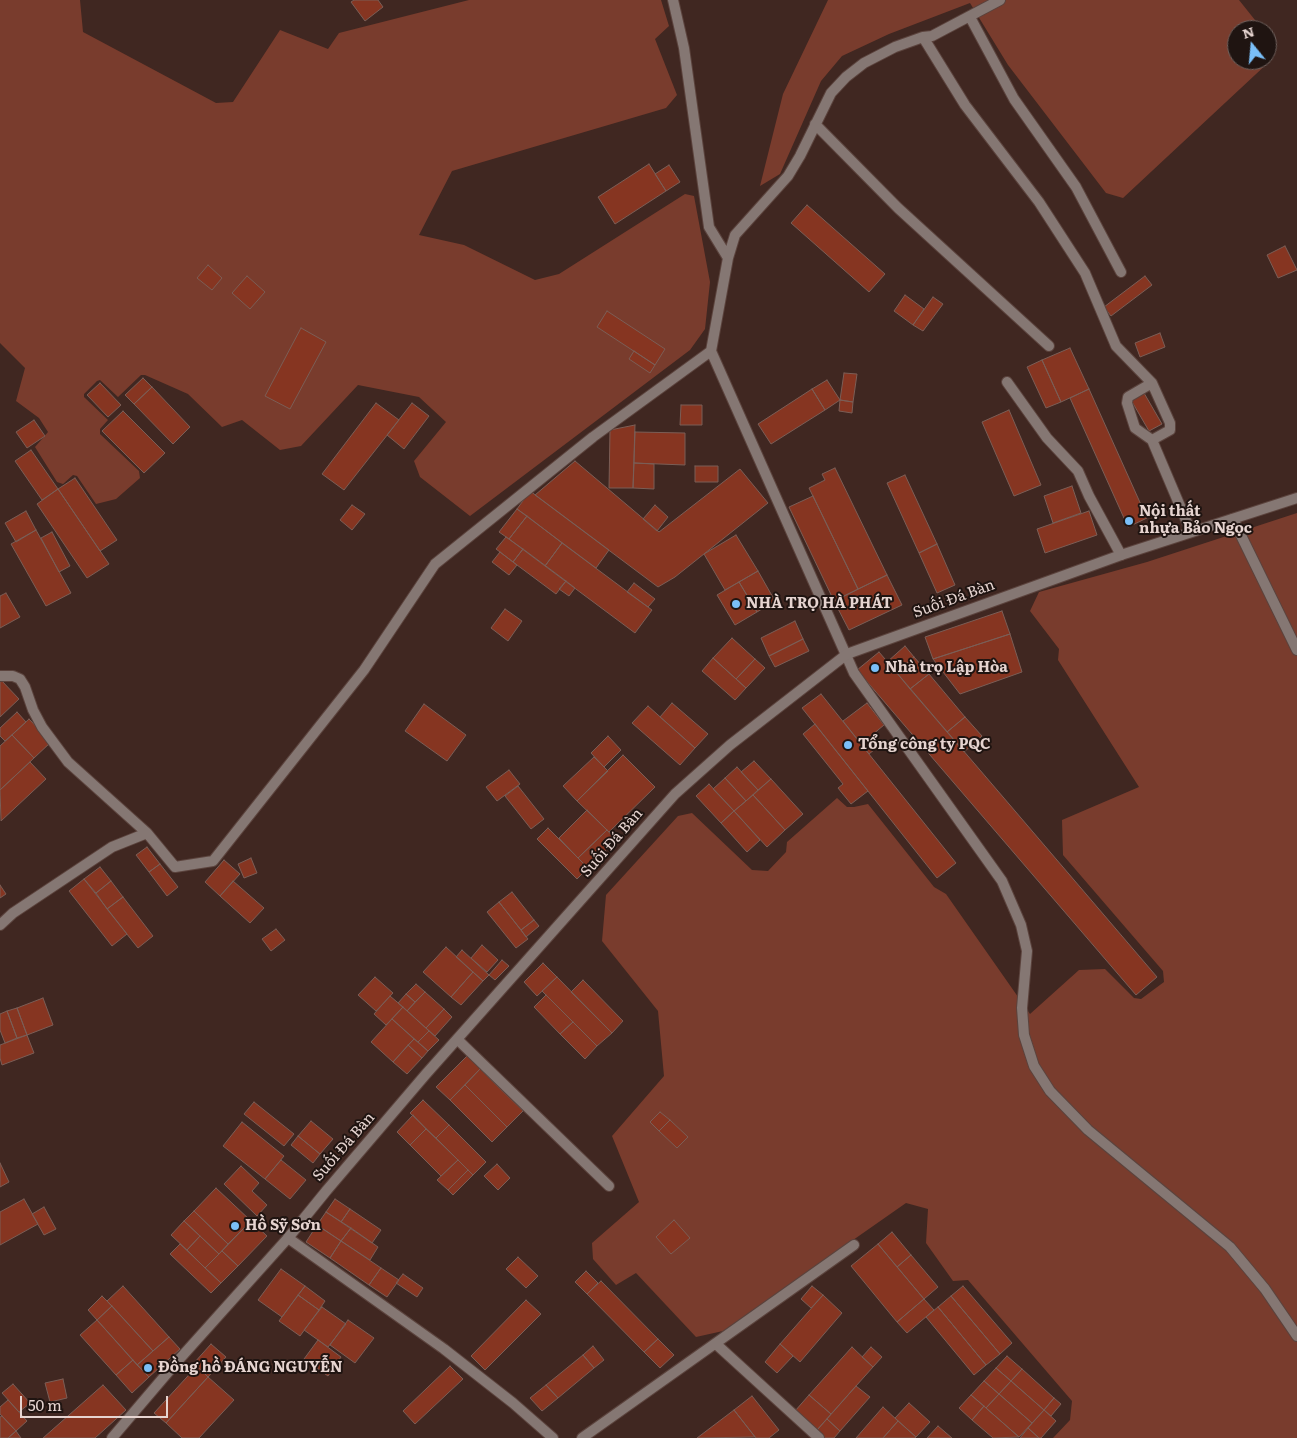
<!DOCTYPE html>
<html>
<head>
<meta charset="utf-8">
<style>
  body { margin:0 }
  #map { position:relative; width:1297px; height:1438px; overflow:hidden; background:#402721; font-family:Literata,serif }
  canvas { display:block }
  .north { position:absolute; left:1227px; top:20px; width:50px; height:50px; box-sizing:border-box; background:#1f1411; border:1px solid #6f615d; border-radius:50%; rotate:343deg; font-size:14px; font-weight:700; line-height:20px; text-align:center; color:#e6d4d0 }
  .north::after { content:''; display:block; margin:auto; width:18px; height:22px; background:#7abff8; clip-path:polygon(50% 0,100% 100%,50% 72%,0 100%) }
  .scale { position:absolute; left:20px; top:1396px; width:148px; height:22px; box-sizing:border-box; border:2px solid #e6d4d0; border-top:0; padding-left:6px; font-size:15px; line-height:18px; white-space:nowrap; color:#e6d4d0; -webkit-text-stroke:4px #1f1411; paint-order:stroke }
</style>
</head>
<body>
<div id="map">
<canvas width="1297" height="1438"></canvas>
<div class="north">N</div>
<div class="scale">50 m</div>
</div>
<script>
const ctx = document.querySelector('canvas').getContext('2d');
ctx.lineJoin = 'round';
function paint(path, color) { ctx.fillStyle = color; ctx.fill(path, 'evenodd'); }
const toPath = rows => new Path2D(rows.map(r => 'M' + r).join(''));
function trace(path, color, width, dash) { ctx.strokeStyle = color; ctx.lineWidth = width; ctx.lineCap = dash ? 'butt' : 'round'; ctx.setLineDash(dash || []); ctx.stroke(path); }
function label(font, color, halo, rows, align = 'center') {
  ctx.font = font + ' Literata,serif'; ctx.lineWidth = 4; ctx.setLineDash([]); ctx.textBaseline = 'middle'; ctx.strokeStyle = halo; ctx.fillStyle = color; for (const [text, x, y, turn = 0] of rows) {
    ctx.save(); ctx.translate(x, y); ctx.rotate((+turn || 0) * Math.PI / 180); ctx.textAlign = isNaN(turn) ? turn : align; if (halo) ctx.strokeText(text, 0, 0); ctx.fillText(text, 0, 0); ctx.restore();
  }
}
const green = toPath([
  [0,0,80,0,83,32,216,103,233,102,280,30,328,49,339,33,469,0,661,0,669,26,655,39,677,95,666,108,452,171,419,235,464,245,535,280,559,274,685,194,694,196,710,282,705,329,690,350,470,516,420,477,414,461,446,422,419,397,358,385,301,446,280,450,242,420,222,427,188,394,145,375,141,375,118,397,100,380,97,381,84,394,84,397,108,420,100,429,100,434,139,471,140,478,116,499,96,504,77,476,73,475,63,484,57,482,35,447,48,432,39,418,16,401,25,368,0,343],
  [828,0,1239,0,1263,30,1237,30,1237,60,1267,60,1267,35,1273,42,1270,61,1123,198,1106,193,1008,65,970,3,889,34,842,56,821,81,780,174,760,186,783,94],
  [1297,513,1297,1438,1053,1438,1070,1420,1072,1401,968,1280,953,1281,926,1243,928,1209,906,1203,723,1331,696,1337,636,1273,616,1285,593,1259,592,1243,639,1202,612,1136,664,1076,658,1011,602,941,606,895,678,816,692,813,752,870,768,871,786,852,787,842,837,798,847,807,854,807,868,804,934,887,946,894,1030,1014,1079,970,1105,969,1134,998,1141,999,1164,982,1163,971,1063,855,1062,820,1139,787,1058,660,1059,649,1030,611,1039,592,1147,562]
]);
const building = toPath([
  [354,0,378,0,383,7,365,21,351,2,354,0],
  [649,164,666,191,615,224,598,197,649,164],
  [669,165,680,182,666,191,655,174,669,165],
  [807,205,885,274,869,292,791,223,807,205],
  [1285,246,1297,270,1278,278,1267,255,1285,246],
  [208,265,222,278,212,290,197,278,208,265],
  [247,276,265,292,250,309,232,293,247,276],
  [1145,276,1152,285,1111,316,1104,307,1145,276],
  [905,295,924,309,913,325,894,311,905,295],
  [933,297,943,304,923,331,913,325,933,297],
  [607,311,665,349,655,365,597,327,607,311],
  [301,328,326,342,290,409,265,396,301,328],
  [1160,333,1165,347,1140,357,1135,343,1160,333],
  [1070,348,1089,389,1061,402,1042,360,1070,348],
  [634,351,655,365,650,373,629,359,634,351],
  [1042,360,1061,402,1046,408,1027,367,1042,360],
  [844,373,857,374,853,402,840,400,844,373],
  [143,378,152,387,134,404,125,395,143,378],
  [827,380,840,400,825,410,812,389,827,380],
  [100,383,121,405,108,417,87,395,100,383],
  [152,387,190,427,173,444,134,404,152,387],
  [812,389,825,410,771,444,758,424,812,389],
  [1089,389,1147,518,1128,527,1070,398,1089,389],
  [1144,393,1162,424,1149,431,1131,400,1144,393],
  [840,400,853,402,852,413,839,411,840,400],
  [376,403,399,420,344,490,322,474,376,403],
  [412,403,429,416,404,449,387,435,412,403],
  [681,405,702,405,702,425,680,425,681,405],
  [1009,410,1041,485,1014,496,982,422,1009,410],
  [123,411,165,453,144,473,102,431,123,411],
  [34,420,45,436,27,448,16,432,34,420],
  [635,425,633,488,609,488,610,430,635,425],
  [635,432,685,433,685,465,634,463,635,432],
  [31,450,58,489,42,500,15,461,31,450],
  [575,461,659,532,740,469,768,503,675,577,658,587,535,495,575,461],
  [634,463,654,464,654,489,633,488,634,463],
  [695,466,718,466,718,482,695,482,695,466],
  [835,468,887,575,858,589,809,488,825,480,822,474,835,468],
  [905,475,937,544,919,553,887,483,905,475],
  [75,478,117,540,100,551,58,489,75,478],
  [1072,486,1081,513,1053,523,1044,496,1072,486],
  [58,489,109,564,87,578,37,504,58,489],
  [530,491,609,550,596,568,517,509,530,491],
  [813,496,858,589,834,601,789,507,813,496],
  [352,505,365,514,352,530,340,520,352,505],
  [655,505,668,517,657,531,643,519,655,505],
  [517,509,527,516,509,539,499,532,517,509],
  [26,511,36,530,16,542,5,523,26,511],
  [1089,511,1097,535,1045,553,1037,529,1089,511],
  [527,516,562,543,545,566,509,539,527,516],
  [36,530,71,593,46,606,11,544,36,530],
  [52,532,70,566,59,572,41,538,52,532],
  [736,535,758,571,725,590,704,554,736,535],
  [506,537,523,549,513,562,496,549,506,537],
  [562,543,652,610,635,633,545,566,562,543],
  [937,544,955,585,937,593,919,553,937,544],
  [523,549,566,581,556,594,513,562,523,549],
  [500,552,517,565,509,575,492,562,500,552],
  [758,571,775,601,757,612,739,582,758,571],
  [887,575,902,605,849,630,834,601,887,575],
  [566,581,575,588,569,596,559,589,566,581],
  [739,582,757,612,735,625,717,595,739,582],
  [634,583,655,599,648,607,627,592,634,583],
  [6,593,20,617,0,628,0,596,6,593],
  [505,609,522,621,508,641,491,628,505,609],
  [1002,611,1010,634,933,659,925,637,1002,611],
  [795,621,803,639,769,656,761,638,795,621],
  [1010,634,1022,672,960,694,933,659,1010,634],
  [732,638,755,659,736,679,713,658,732,638],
  [803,639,809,651,775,667,769,656,803,639],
  [905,646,914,657,896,672,887,662,905,646],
  [879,652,1157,977,1136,995,857,670,879,652],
  [914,657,929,674,910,689,896,672,914,657],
  [713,658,746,688,735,700,702,671,713,658],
  [755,659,765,668,746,688,736,679,755,659],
  [929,674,965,717,947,732,910,689,929,674],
  [1,680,19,699,0,717,0,681,1,680],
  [821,694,956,863,937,878,802,708,821,694],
  [672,703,708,734,695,748,660,717,672,703],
  [867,703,884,725,872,735,880,745,869,754,843,721,867,703],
  [424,704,466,735,447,761,405,731,424,704],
  [648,706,695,748,680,765,632,723,648,706],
  [17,712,26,722,5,741,0,736,0,728,17,712],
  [965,717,982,736,964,752,947,732,965,717],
  [29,719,51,742,34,758,12,735,29,719],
  [815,724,868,791,851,804,838,788,843,784,803,734,815,724],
  [12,735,34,758,0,790,0,746,12,735],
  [608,736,621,750,604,767,591,753,608,736],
  [623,755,655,787,609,832,577,801,623,755],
  [594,757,608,771,577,801,563,786,594,757],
  [754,761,771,779,758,790,741,772,754,761],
  [30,762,46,779,1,821,0,790,30,762],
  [737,767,758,790,746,801,725,778,737,767],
  [509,770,520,784,497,801,486,787,509,770],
  [725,778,746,801,734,811,713,789,725,778],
  [771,779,803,814,785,830,753,795,771,779],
  [709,784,734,811,721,823,696,796,709,784],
  [518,786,544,819,531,829,505,796,518,786],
  [753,795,785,830,767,847,734,811,753,795],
  [587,810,607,830,578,858,559,838,587,810],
  [734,811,760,840,747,852,721,823,734,811],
  [548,828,588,868,577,879,537,839,548,828],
  [607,830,616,840,588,868,578,858,607,830],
  [147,847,160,864,149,872,136,855,147,847],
  [251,858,257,873,244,878,238,864,251,858],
  [224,860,240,874,220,896,205,882,224,860],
  [160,864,178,887,167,896,149,872,160,864],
  [100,867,111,881,96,893,84,879,100,867],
  [84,879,127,934,112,946,69,891,84,879],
  [111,881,123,897,107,909,96,893,111,881],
  [233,881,264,908,250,923,220,896,233,881],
  [0,885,6,894,0,898,0,885],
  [512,892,534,920,521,930,499,902,512,892],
  [123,897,153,936,138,948,107,909,123,897],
  [499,902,528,939,516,948,487,912,499,902],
  [534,920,539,926,526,937,521,930,534,920],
  [276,929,285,940,271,951,262,939,276,929],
  [482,945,498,960,487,972,471,958,482,945],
  [446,947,473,972,451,997,423,972,446,947],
  [462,950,489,975,483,981,456,957,462,950],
  [502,960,509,966,495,980,489,975,502,960],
  [543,963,557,977,537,996,524,982,543,963],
  [473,972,483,981,461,1005,451,997,473,972],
  [375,977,393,993,376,1011,358,995,375,977],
  [557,977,612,1033,597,1046,542,991,557,977],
  [583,980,623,1021,612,1033,571,992,583,980],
  [416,984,425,992,415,1002,406,994,416,984],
  [425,992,444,1009,426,1028,407,1011,425,992],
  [406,994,415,1002,407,1011,398,1003,406,994],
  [546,995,573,1022,560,1034,534,1007,546,995],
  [390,996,403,1007,386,1025,374,1014,390,996],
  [43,998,53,1025,27,1035,17,1008,43,998],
  [403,1007,429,1031,418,1042,392,1019,403,1007],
  [17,1008,27,1035,17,1038,7,1011,17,1008],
  [444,1009,452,1017,435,1036,426,1028,444,1009],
  [7,1011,17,1038,5,1043,0,1030,0,1014,7,1011],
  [392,1019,414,1039,393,1062,371,1042,392,1019],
  [573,1022,597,1046,585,1059,560,1034,573,1022],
  [429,1031,439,1040,428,1051,418,1042,429,1031],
  [27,1035,34,1053,2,1065,0,1058,0,1045,27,1035],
  [414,1039,428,1051,422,1058,408,1045,414,1039],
  [408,1045,422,1058,407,1074,393,1062,408,1045],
  [467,1056,480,1069,450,1100,436,1087,467,1056],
  [480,1069,523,1111,507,1127,465,1085,480,1069],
  [465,1085,507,1127,492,1142,450,1100,465,1085],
  [423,1100,449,1125,436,1138,410,1113,423,1100],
  [254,1102,294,1134,284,1146,244,1114,254,1102],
  [660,1112,670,1120,659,1131,650,1122,660,1112],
  [413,1115,426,1129,410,1145,397,1132,413,1115],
  [670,1120,688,1137,677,1148,659,1131,670,1120],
  [311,1121,333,1139,320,1154,298,1136,311,1121],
  [242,1122,284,1156,265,1179,223,1146,242,1122],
  [449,1125,486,1162,473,1175,436,1138,449,1125],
  [426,1129,458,1160,441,1176,410,1145,426,1129],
  [298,1136,320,1154,313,1163,291,1145,298,1136],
  [281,1160,306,1180,290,1199,265,1179,281,1160],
  [458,1160,468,1170,448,1190,437,1180,458,1160],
  [0,1163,9,1182,0,1187,0,1163],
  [497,1164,510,1178,498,1190,484,1176,497,1164],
  [241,1166,259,1183,252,1191,267,1205,257,1216,224,1184,241,1166],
  [468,1170,473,1175,453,1195,448,1190,468,1170],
  [216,1188,251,1221,228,1244,194,1211,216,1188],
  [24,1199,38,1224,0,1245,0,1212,24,1199],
  [335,1199,350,1209,341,1222,326,1212,335,1199],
  [44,1207,56,1229,44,1235,32,1214,44,1207],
  [350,1209,381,1230,372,1243,341,1222,350,1209],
  [194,1211,228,1244,219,1254,184,1221,194,1211],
  [326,1212,351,1228,341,1241,317,1225,326,1212],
  [674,1220,690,1238,671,1254,656,1237,674,1220],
  [184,1221,200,1236,187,1250,171,1235,184,1221],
  [251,1221,267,1236,238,1266,222,1251,251,1221],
  [317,1225,341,1241,330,1258,306,1242,317,1225],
  [351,1228,378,1247,370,1260,341,1241,351,1228],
  [892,1232,911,1255,897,1267,878,1244,892,1232],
  [200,1236,219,1254,205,1268,187,1250,200,1236],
  [341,1241,381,1268,369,1285,330,1258,341,1241],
  [180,1244,221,1283,211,1293,170,1254,180,1244],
  [878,1244,924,1299,897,1322,851,1266,878,1244],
  [222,1251,238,1266,221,1283,205,1268,222,1251],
  [911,1255,938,1287,924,1299,897,1267,911,1255],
  [518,1257,538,1276,526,1288,506,1269,518,1257],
  [381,1268,399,1280,387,1297,369,1285,381,1268],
  [281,1269,305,1286,282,1317,258,1300,281,1269],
  [586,1271,598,1283,587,1294,575,1282,586,1271],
  [403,1274,423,1288,417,1297,396,1283,403,1274],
  [601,1281,658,1339,644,1352,587,1294,601,1281],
  [123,1286,169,1337,153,1351,107,1301,123,1286],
  [305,1286,325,1301,319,1310,298,1295,305,1286],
  [812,1286,823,1295,811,1308,801,1299,812,1286],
  [963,1286,1012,1343,1000,1354,951,1296,963,1286],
  [298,1295,319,1310,300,1336,279,1321,298,1295],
  [823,1295,842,1313,800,1362,780,1344,823,1295],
  [102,1296,112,1306,97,1320,88,1310,102,1296],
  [951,1296,1000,1354,986,1365,938,1307,951,1296],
  [924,1299,934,1310,907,1333,897,1322,924,1299],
  [526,1300,541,1314,485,1370,471,1356,526,1300],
  [112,1306,153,1351,137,1365,97,1320,112,1306],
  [322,1307,346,1324,328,1347,304,1330,322,1307],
  [938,1307,986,1365,974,1375,926,1317,938,1307],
  [97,1320,133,1360,116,1375,80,1335,97,1320],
  [348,1320,374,1338,355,1363,330,1345,348,1320],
  [169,1337,180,1349,149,1377,137,1365,169,1337],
  [658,1339,674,1355,660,1368,644,1352,658,1339],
  [318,1340,341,1357,328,1376,304,1359,318,1340],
  [211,1344,226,1357,208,1377,194,1363,211,1344],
  [780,1344,793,1356,777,1373,765,1362,780,1344],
  [593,1346,604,1360,594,1368,583,1355,593,1346],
  [852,1347,873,1367,831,1414,809,1395,852,1347],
  [871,1347,882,1357,873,1367,862,1357,871,1347],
  [583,1355,594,1368,558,1398,546,1385,583,1355],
  [1007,1356,1022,1369,1011,1381,996,1368,1007,1356],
  [133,1360,149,1377,132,1393,116,1375,133,1360],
  [197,1366,208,1377,166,1423,154,1413,197,1366],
  [450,1366,463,1379,415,1424,403,1411,450,1366],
  [996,1368,1011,1381,999,1394,984,1381,996,1368],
  [1022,1369,1054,1398,1044,1410,1011,1381,1022,1369],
  [208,1377,234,1400,199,1438,182,1438,166,1423,208,1377],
  [63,1379,67,1398,50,1402,45,1383,63,1379],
  [984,1381,999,1394,986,1408,971,1395,984,1381],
  [1011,1381,1044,1410,1032,1423,999,1394,1011,1381],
  [13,1384,30,1403,19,1412,2,1393,13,1384],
  [103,1385,126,1410,95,1438,43,1438,103,1385],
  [546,1385,558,1398,542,1411,530,1398,546,1385],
  [856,1386,870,1397,840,1431,827,1419,856,1386],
  [999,1394,1032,1423,1019,1437,986,1408,999,1394],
  [809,1395,831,1414,817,1430,795,1411,809,1395],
  [971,1395,984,1406,972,1420,959,1408,971,1395],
  [752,1396,779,1430,769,1438,756,1438,734,1410,752,1396],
  [1054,1398,1061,1404,1051,1416,1044,1410,1054,1398],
  [8,1400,27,1421,16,1431,0,1414,0,1407,8,1400],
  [909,1403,930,1422,916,1437,895,1418,909,1403],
  [984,1406,986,1408,1019,1437,993,1438,972,1420,984,1406],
  [883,1407,898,1421,883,1438,856,1438,883,1407],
  [734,1410,755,1437,697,1438,734,1410],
  [1044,1410,1056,1421,1041,1438,1039,1438,1028,1428,1044,1410],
  [2,1416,16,1431,8,1438,0,1438,0,1417,2,1416],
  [827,1419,840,1431,834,1438,825,1438,817,1430,827,1419],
  [898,1421,916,1437,915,1438,883,1438,898,1421],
  [938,1426,952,1438,927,1438,938,1426],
  [1028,1428,1039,1438,1020,1438,1028,1428],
  [16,1431,21,1438,8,1438,16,1431]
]);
const minor = toPath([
  [673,0,684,48,709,227,728,258,711,351,854,673,1002,881,1021,925,1027,951,1022,1008,1024,1035,1034,1066,1050,1091,1088,1130,1230,1247,1265,1289,1297,1336],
  [970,17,1014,99,1076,187,1121,272],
  [923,37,965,105,1039,202,1085,273,1116,346,1152,383,1170,423,1170,430,1152,440],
  [815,124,898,208,1049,346],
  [728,258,735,235,788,176,800,156,831,93,846,77,864,63,895,47,923,37,932,36,1000,0],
  [1007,382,1047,438,1078,471,1089,496,1121,555],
  [1152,383,1128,397,1127,403,1135,428,1152,440,1191,532],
  [1233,519,1297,650],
  [0,676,13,676,20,679,25,687,33,710,42,727,68,762,147,833],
  [0,925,13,913,112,847,147,833,175,867,213,861,364,670,435,564,593,437,711,351],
  [458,1040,609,1186],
  [288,1238,444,1349,513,1403,553,1438],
  [716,1344,819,1438],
  [582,1438,854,1245]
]);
const tertiary = toPath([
  [112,1438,175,1364,288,1238,327,1190,426,1074,675,794,730,745,847,654,1121,555,1297,498]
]);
const markers = [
  [1129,521,5,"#7abff8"],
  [736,604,5,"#7abff8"],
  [875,668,5,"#7abff8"],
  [848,745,5,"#7abff8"],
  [235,1226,5,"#7abff8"],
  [148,1368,5,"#7abff8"]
];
const poiNames = [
  ["Nội thất",1139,512],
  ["nhựa Bảo Ngọc",1139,529],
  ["NHÀ TRỌ HÀ PHÁT",746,604],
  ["Nhà trọ Lập Hòa",885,668],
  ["Tổng công ty PQC",858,745],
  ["Hồ Sỹ Sơn",245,1226],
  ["Đồng hồ ĐÁNG NGUYỄN",158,1368]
];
const streetNames = [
  ["Suối Đá Bàn",954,599,-20],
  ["Suối Đá Bàn",612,843,-49],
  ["Suối Đá Bàn",344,1147,-49]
];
paint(green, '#793c2d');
paint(building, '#863521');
trace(building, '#7b5e56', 1);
trace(minor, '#5b433d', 12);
trace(tertiary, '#5b433d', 12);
trace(minor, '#857773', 10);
trace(tertiary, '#857773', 10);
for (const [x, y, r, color] of markers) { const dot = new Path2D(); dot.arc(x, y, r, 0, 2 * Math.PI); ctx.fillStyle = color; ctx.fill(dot); trace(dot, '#1f1411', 2); }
label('bold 15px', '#e6d4d0', '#1f1411', poiNames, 'left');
label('15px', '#e6d4d0', '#1f1411', streetNames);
</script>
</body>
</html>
